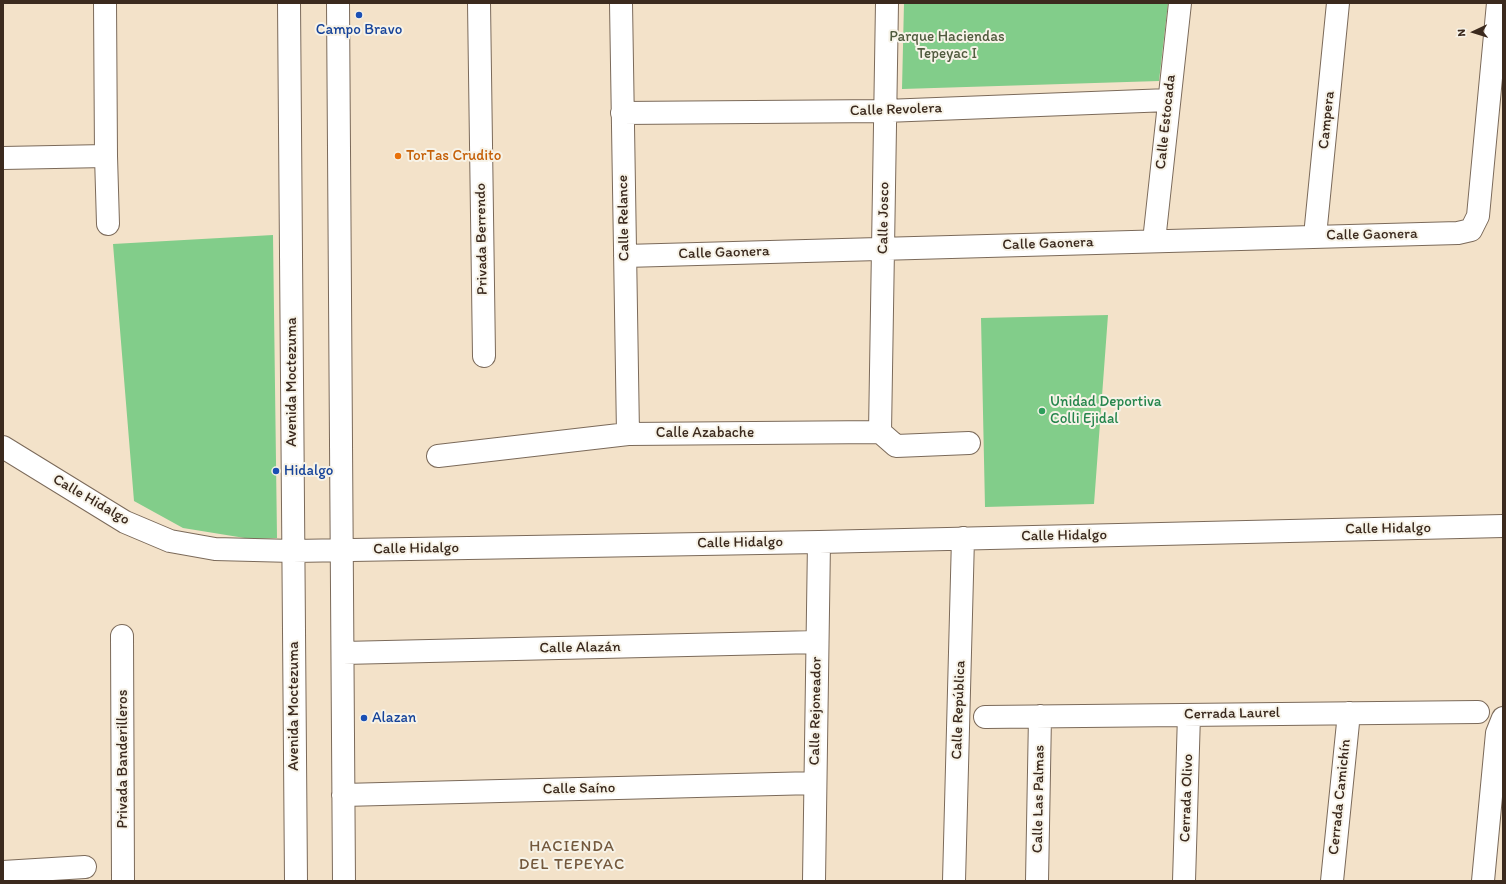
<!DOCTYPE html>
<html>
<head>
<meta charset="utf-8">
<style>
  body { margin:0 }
  #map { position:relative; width:1506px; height:884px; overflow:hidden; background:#f3e2c9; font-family:Itim,sans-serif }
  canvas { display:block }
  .frame { position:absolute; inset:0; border:4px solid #3b2a1e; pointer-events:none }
  .north { position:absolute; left:1454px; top:12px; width:40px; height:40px; -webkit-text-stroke:3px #f7f3e8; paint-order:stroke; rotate:266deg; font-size:11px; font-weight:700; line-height:16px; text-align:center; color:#3b2a1e }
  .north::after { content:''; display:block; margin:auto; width:14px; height:18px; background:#3b2a1e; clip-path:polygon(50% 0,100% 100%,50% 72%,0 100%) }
</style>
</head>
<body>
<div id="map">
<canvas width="1506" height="884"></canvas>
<div class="frame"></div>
<div class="north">N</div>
</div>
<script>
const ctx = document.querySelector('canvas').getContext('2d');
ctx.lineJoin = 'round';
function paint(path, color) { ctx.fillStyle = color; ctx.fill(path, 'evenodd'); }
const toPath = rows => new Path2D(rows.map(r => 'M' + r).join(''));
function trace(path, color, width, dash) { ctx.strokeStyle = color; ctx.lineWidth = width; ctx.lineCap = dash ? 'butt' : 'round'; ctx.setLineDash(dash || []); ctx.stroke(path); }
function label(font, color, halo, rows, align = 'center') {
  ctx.font = font + ' Itim,sans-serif'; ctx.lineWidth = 4; ctx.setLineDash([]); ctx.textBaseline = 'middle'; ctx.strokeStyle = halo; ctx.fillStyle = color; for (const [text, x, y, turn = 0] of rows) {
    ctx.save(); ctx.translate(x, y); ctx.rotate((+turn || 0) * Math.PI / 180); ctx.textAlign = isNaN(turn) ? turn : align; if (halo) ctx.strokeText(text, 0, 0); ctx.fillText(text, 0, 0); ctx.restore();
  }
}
const green = toPath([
  [904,3,1168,3,1159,81,902,89],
  [273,235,277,538,251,539,183,528,134,501,113,244],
  [1108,315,1094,504,985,507,981,318]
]);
const minor = toPath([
  [105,3,106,156,108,224],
  [289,3,296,881],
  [338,3,344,881],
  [479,3,484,356],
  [621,3,628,434],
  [622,113,885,111,1169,100],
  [3,158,106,156],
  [1315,236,1338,3],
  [1154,241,1180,3],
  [625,256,1458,233,1471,230,1478,216,1498,3],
  [880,432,887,3],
  [3,447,125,522,170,541,215,549,293,551,819,542,1503,526],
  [438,456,628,434,880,432,896,446,969,443],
  [122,636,123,881],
  [343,653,817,642],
  [985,717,1478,712],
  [343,795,815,783],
  [3,872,85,867],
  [814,881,819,542],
  [954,881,963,538],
  [1037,881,1040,716],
  [1184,881,1189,715],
  [1332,881,1349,713],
  [1483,881,1497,733,1503,718]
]);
const markers = [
  [359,15,4,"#1a4fb4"],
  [398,156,4,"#e8710a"],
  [1042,411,4,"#2e9e5b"],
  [276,471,4,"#1a4fb4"],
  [364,718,4,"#1a4fb4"]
];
const transitNames = [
  ["Campo Bravo",359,30,"center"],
  ["Hidalgo",284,471],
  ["Alazan",372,718]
];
const parkNames = [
  ["Parque Haciendas",947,37],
  ["Tepeyac I",947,54]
];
const streetNames = [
  ["Calle Revolera",896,110,-2],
  ["Campera",1327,120,-84],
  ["Calle Estocada",1166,122,-84],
  ["Calle Relance",624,218,-91],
  ["Calle Josco",884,218,-89],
  ["Calle Gaonera",1372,235,-1],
  ["Privada Berrendo",482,239,-91],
  ["Calle Gaonera",1048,244,-2],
  ["Calle Gaonera",724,253,-2],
  ["Avenida Moctezuma",292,382,-90],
  ["Calle Azabache",705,433],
  ["Calle Hidalgo",91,500,30],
  ["Calle Hidalgo",1388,529,-1],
  ["Calle Hidalgo",1064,536,-1],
  ["Calle Hidalgo",740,543,-1],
  ["Calle Hidalgo",416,549,-1],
  ["Calle Alazán",580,648,-1],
  ["Avenida Moctezuma",294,706,-90],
  ["Calle República",959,710,-88],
  ["Calle Rejoneador",816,711,-89],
  ["Cerrada Laurel",1232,714,-1],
  ["Privada Banderilleros",123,759,-90],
  ["Calle Saíno",579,789,-1],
  ["Cerrada Camichín",1340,797,-84],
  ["Cerrada Olivo",1187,798,-88],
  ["Calle Las Palmas",1039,799,-89]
];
const foodNames = [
  ["TorTas Crudito",406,156]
];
const leisureNames = [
  ["Unidad Deportiva",1050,402],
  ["Colli Ejidal",1050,419]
];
const neighbourhoodNames = [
  ["HACIENDA",572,847],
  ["DEL TEPEYAC",572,865]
];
paint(green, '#82cd8a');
trace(minor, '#7b6a5a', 24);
trace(minor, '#fff', 22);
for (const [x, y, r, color] of markers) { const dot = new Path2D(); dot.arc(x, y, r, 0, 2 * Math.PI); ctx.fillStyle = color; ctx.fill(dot); trace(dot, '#f7f3e8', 1.5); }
label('15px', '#164399', '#f7f3e8', transitNames, 'left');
label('15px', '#505b3e', '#f7f3e8', parkNames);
label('15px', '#3b2a1e', '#f7f3e8', streetNames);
label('15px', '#c56008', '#f7f3e8', foodNames, 'left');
label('15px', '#27864d', '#f7f3e8', leisureNames, 'left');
ctx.letterSpacing = '1px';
label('16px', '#73583c', '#f7f3e8', neighbourhoodNames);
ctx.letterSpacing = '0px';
</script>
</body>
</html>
